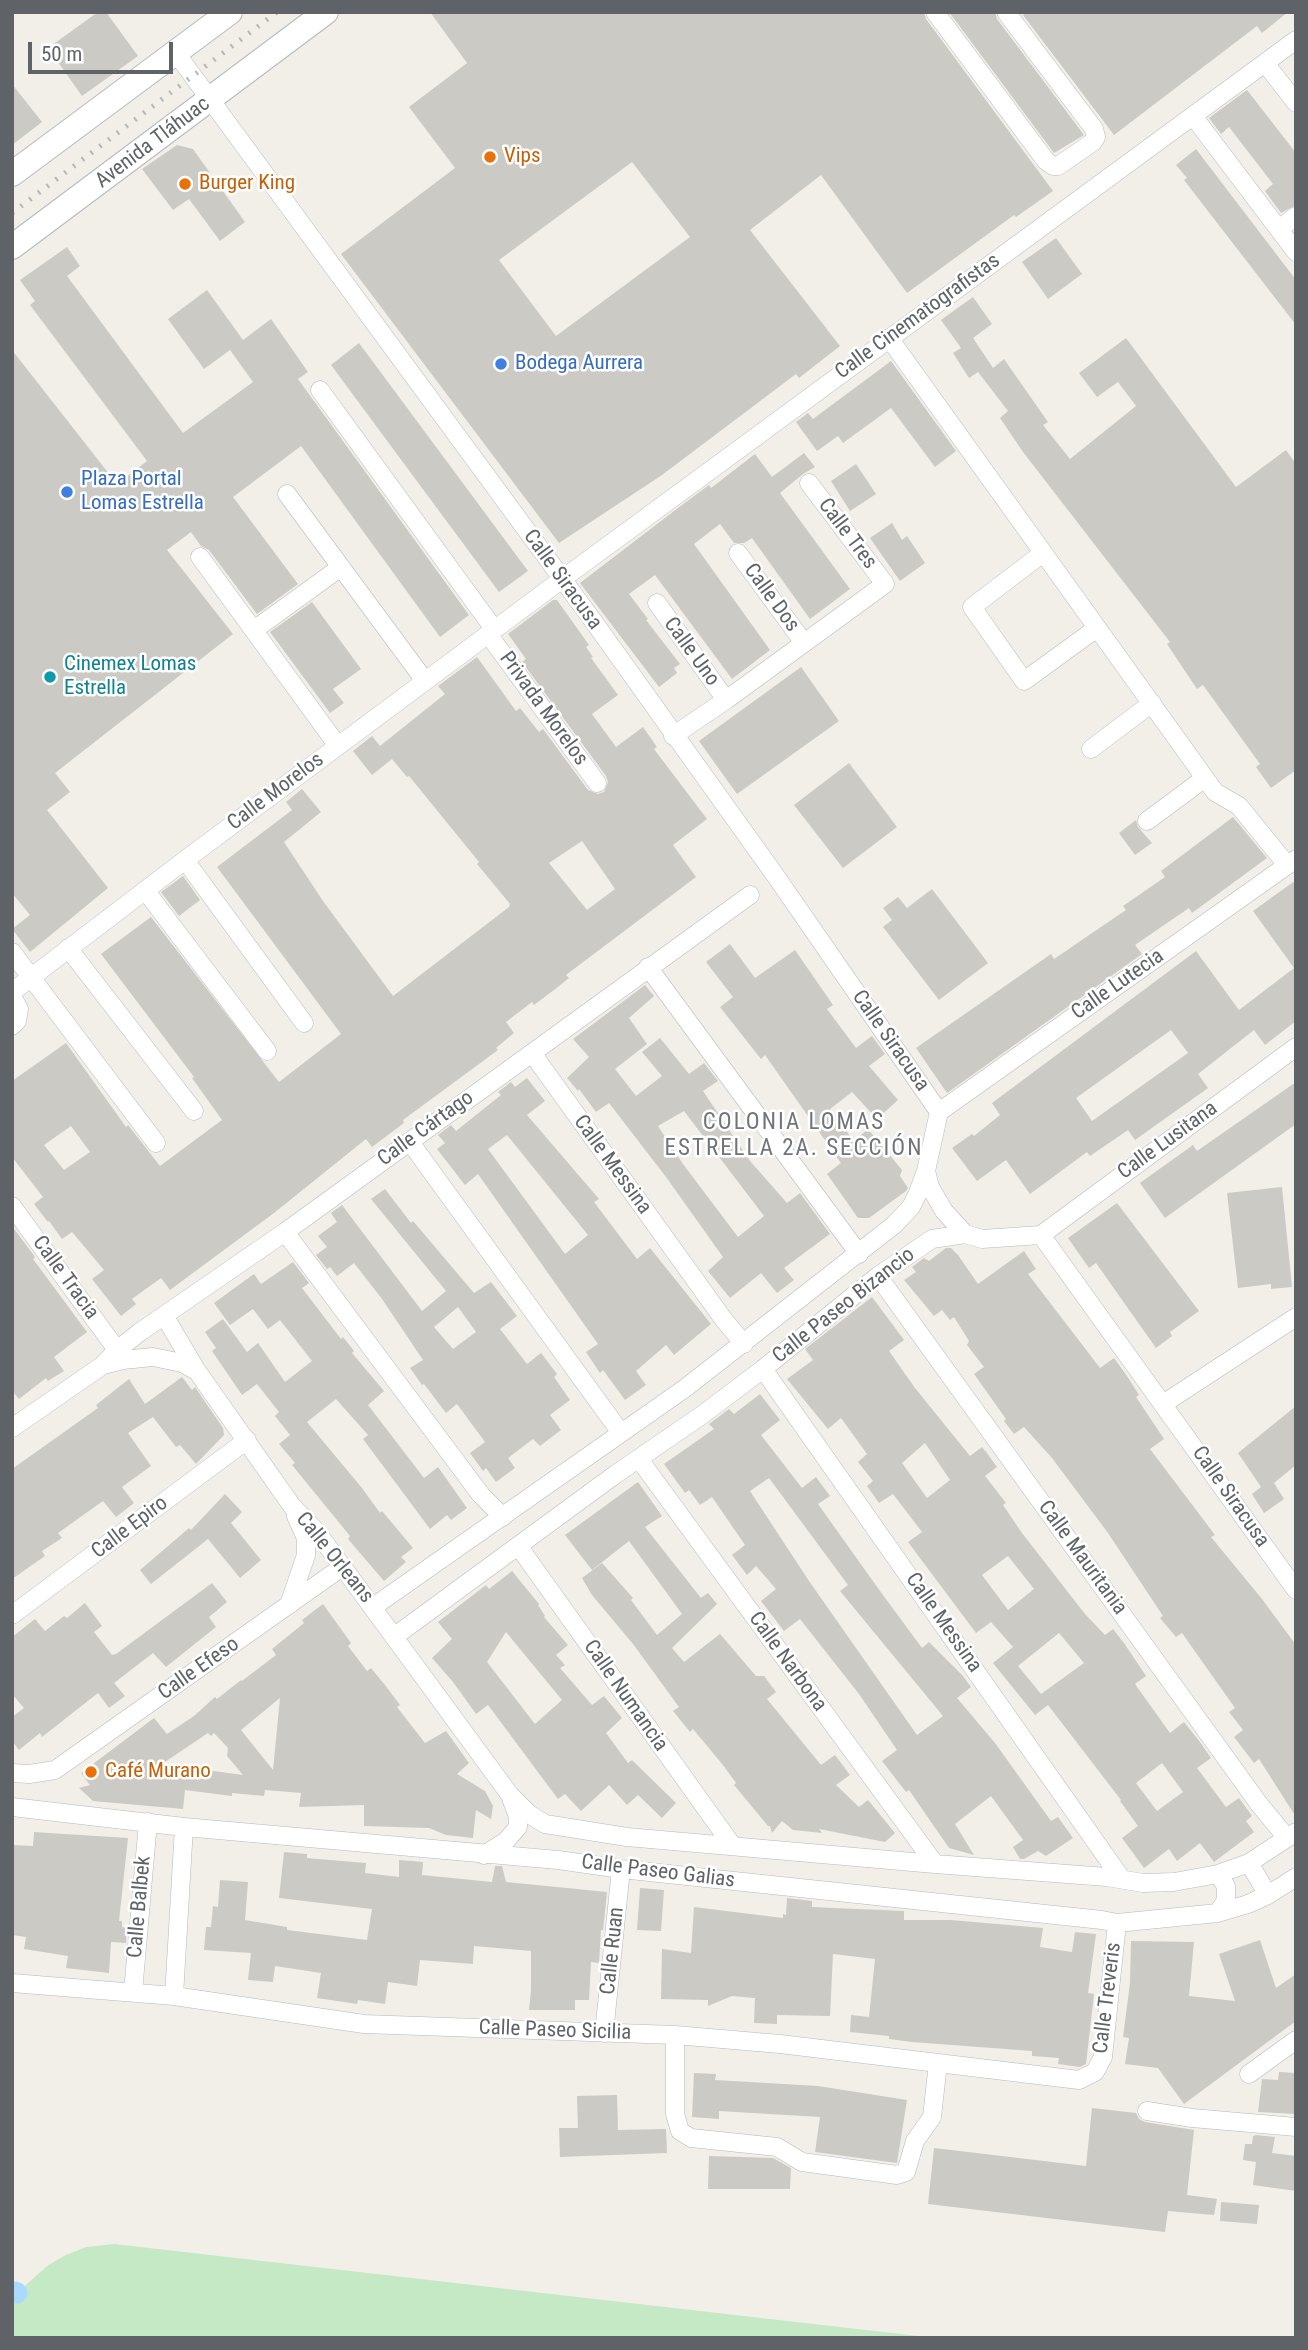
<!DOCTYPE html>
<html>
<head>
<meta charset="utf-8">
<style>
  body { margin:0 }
  #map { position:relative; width:1308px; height:2350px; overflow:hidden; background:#f1efe8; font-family:"Roboto Condensed",sans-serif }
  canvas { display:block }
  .frame { position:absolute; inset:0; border:14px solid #5f6368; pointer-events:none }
  .scale { position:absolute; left:28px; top:42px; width:145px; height:32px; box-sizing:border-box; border:4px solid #5f6368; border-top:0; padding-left:9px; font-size:21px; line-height:24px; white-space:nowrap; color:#5f6368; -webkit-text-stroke:5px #fff; paint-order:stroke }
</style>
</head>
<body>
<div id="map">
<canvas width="1308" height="2350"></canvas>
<div class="frame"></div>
<div class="scale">50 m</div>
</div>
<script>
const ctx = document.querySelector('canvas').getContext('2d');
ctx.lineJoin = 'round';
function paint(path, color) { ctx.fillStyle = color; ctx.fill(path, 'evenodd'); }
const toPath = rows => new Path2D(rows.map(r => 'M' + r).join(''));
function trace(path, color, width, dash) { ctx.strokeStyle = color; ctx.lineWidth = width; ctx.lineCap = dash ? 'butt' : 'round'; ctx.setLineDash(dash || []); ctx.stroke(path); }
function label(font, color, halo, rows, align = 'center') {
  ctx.font = font + ' "Roboto Condensed",sans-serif'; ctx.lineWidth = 5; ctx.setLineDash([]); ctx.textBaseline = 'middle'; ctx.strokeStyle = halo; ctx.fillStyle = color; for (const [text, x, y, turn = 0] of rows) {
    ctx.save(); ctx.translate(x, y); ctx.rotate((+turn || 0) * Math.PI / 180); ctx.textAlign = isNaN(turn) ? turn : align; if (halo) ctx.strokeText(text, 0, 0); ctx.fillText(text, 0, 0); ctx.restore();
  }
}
const green = toPath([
  [114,2244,936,2338,12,2338,12,2297,17,2293,47,2266,66,2255,86,2247]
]);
const canal = toPath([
  [15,2292,17,2293]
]);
const building = toPath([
  [98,12,106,12,138,56,82,96,48,48],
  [430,12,924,12,926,19,1053,191,1016,217,1014,215,907,293,821,175,750,230,840,346,799,378,796,374,662,475,559,543,341,254,455,168,409,107,467,63],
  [632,162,690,237,556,336,499,260],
  [949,12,995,12,997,19,1084,135,1054,153],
  [1027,12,1288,12,1262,33,1257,26,1114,135,1023,15],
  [12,84,42,122,12,145],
  [1247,90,1296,153,1296,205,1281,213,1265,191,1273,184,1229,127,1221,134,1209,118],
  [177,145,193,149,245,222,220,241,189,199,173,210,142,169],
  [1196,149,1296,280,1296,325,1184,180,1187,178,1176,165],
  [1056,238,1082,274,1048,299,1022,262],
  [67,247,80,266,67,276,183,433,253,382,230,350,204,369,168,319,207,290,243,340,271,319,308,372,298,379,469,615,440,637,301,446,233,497,298,584,257,614,209,550,201,546,191,532,167,550,233,634,55,773,70,792,47,810,108,888,30,952,12,929,30,915,12,893,12,350,117,484,147,461,30,305,35,301,20,280],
  [973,297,992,324,973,338,993,368,1004,359,1048,422,1043,425,1070,459,1136,406,1118,382,1097,397,1079,373,1126,338,1236,487,1286,450,1296,464,1296,770,1271,788,1256,767,1260,764,1203,685,1197,689,1167,644,1170,642,1023,452,1000,418,1008,411,978,372,969,378,953,353,961,348,941,320],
  [359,343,528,571,499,592,331,365],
  [891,361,956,451,935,467,891,408,843,443,838,436,817,451,796,422,808,413,813,419],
  [804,453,815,467,803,474,780,493,850,589,810,619,752,538,744,543,734,543,720,524,694,544,770,650,732,679,655,575,629,594,648,619,646,620,680,664,674,668,677,673,659,687,580,583,678,508,709,485,711,488,755,454,772,477],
  [856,464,876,494,850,511,831,481],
  [892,523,902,540,907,536,925,563,900,581,870,538],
  [553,600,557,600,589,645,586,647,593,657,591,658,618,695,592,714,616,747,643,727,657,747,654,749,707,819,673,845,696,877,566,975,569,978,554,990,534,1005,532,1002,506,1022,514,1033,496,1048,498,1050,403,1120,404,1123,372,1147,366,1139,274,1213,170,1290,161,1278,132,1299,136,1304,121,1316,92,1279,104,1270,72,1232,62,1239,49,1221,48,1222,34,1204,43,1197,12,1157,12,1081,66,1043,126,1127,128,1125,160,1166,222,1120,192,1078,194,1077,101,954,151,917,279,1082,341,1034,217,867,292,810,286,802,302,789,321,812,284,842,323,901,393,996,509,907,510,904,477,864,479,862,409,776,407,777,392,759,372,775,353,751,372,736,380,746,445,694,438,686,477,657,516,711,520,708,539,732,543,729,588,790,598,794,604,792,608,782,606,776,522,662,526,659,508,634],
  [582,841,615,889,587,910,549,863],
  [71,1126,90,1152,64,1170,44,1145],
  [312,602,361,669,333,689,344,703,330,713,270,632],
  [801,667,839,721,737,794,699,741],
  [849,763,897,827,843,868,794,805],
  [1233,817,1267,858,1192,913,1189,908,1135,945,1142,954,947,1093,916,1048,1051,954,1054,959,1126,910,1123,906,1165,877,1161,871],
  [1136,820,1138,827,1152,843,1135,855,1119,833],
  [183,876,200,900,179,916,161,892],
  [1296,880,1296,1021,1265,1045,1254,1030,1198,1074,1208,1088,1135,1140,1128,1130,1090,1156,1087,1152,1030,1194,1006,1160,977,1181,952,1148,972,1134,974,1136,1000,1115,992,1103,1196,951,1239,1010,1294,968,1253,911],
  [1171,1030,1188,1053,1092,1121,1076,1098],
  [932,889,988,963,939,1000,883,927,892,920,883,908,898,897,907,908],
  [730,944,755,978,795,950,833,1005,827,1009,856,1048,872,1036,885,1054,869,1066,898,1100,877,1119,852,1092,830,1109,854,1141,868,1129,902,1170,900,1176,908,1188,906,1191,869,1218,858,1218,827,1174,841,1163,765,1055,761,1059,720,1007,733,997,706,962],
  [645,985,654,996,629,1018,647,1044,615,1069,636,1096,662,1076,642,1052,660,1038,689,1074,704,1063,718,1081,703,1091,750,1161,787,1203,800,1193,830,1234,784,1268,794,1280,777,1293,761,1273,730,1298,708,1271,723,1257,666,1177,609,1103,596,1112,579,1089,578,1091,567,1078,589,1057,573,1039],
  [684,1111,764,1216,738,1237,683,1164,658,1126],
  [527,1078,545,1101,527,1115,599,1199,594,1202,637,1259,650,1248,711,1324,674,1355,666,1345,636,1371,646,1385,625,1400,603,1370,600,1373,586,1352,598,1344,478,1174,465,1185,437,1149,445,1143,438,1135,451,1125,456,1131,501,1095,498,1092,511,1082,515,1087],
  [507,1135,588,1235,565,1254,488,1149],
  [1296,1082,1296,1124,1165,1218,1140,1183,1193,1145,1197,1151],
  [1282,1187,1292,1287,1271,1289,1271,1284,1238,1288,1227,1193],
  [385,1189,411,1223,413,1221,474,1293,491,1282,517,1316,500,1329,527,1364,541,1353,557,1374,554,1377,570,1400,550,1415,561,1430,540,1446,533,1439,508,1458,515,1468,496,1482,486,1468,483,1471,470,1453,485,1442,457,1404,446,1413,424,1384,422,1385,410,1368,423,1360,382,1299,354,1263,337,1276,330,1267,327,1269,316,1255,327,1247,318,1236,337,1222,331,1213,342,1205,422,1311,446,1291,371,1199],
  [458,1307,476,1332,453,1349,434,1327],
  [1117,1203,1199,1311,1170,1332,1172,1336,1156,1348,1096,1263,1089,1268,1068,1238],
  [12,1226,35,1257,33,1259,87,1332,54,1357,64,1371,48,1381,46,1378,19,1399,12,1391],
  [946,1248,951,1248,958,1255,978,1284,1024,1251,1036,1269,1028,1274,1100,1368,1114,1358,1127,1376,1139,1395,1136,1397,1164,1439,1150,1449,1215,1535,1211,1537,1262,1599,1296,1645,1296,1817,1259,1759,1254,1763,1234,1737,1243,1730,1229,1712,1235,1708,1182,1633,1176,1637,1160,1618,1163,1616,1108,1533,1052,1458,1024,1427,1014,1434,1004,1421,1006,1419,974,1374,984,1367,967,1345,969,1341,954,1317,950,1320,942,1310,934,1316,904,1280,916,1272,912,1267,924,1258,929,1261],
  [293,1262,309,1283,302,1288,341,1339,343,1337,354,1351,352,1353,384,1391,368,1405,424,1478,438,1467,467,1508,451,1520,447,1515,430,1529,363,1439,368,1435,336,1399,307,1422,362,1488,380,1513,382,1511,413,1548,401,1557,406,1562,384,1581,348,1539,350,1536,292,1465,295,1463,279,1444,290,1435,275,1416,279,1412,257,1384,242,1395,212,1351,216,1348,205,1332,223,1319,247,1352,258,1343,285,1382,312,1361,280,1320,268,1329,253,1309,230,1325,214,1303,254,1274,261,1284],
  [872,1297,904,1340,889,1351,915,1388,970,1456,982,1447,987,1453,997,1467,985,1476,1006,1503,1003,1505,1022,1533,1085,1614,1105,1635,1113,1629,1124,1643,1146,1676,1135,1684,1170,1733,1184,1722,1200,1742,1211,1758,1197,1768,1226,1807,1239,1798,1252,1816,1246,1821,1254,1832,1214,1862,1200,1843,1177,1861,1169,1849,1144,1868,1122,1838,1138,1826,1120,1801,1121,1800,1048,1705,1035,1715,993,1663,1013,1647,991,1622,976,1633,908,1542,922,1532,893,1494,879,1503,867,1486,873,1481,858,1462,867,1454,841,1418,828,1429,787,1379,813,1360,805,1349],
  [925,1443,950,1480,927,1498,902,1463],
  [1008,1556,1034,1589,1008,1610,982,1575],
  [1059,1633,1084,1663,1041,1694,1018,1666],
  [1162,1763,1183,1792,1157,1811,1136,1783],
  [182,1377,192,1390,195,1387,223,1428,224,1435,196,1464,180,1445,176,1447,153,1417,128,1433,151,1466,122,1487,134,1503,116,1517,103,1501,58,1533,62,1538,42,1551,45,1556,12,1579,12,1469,98,1408,96,1405,129,1379,145,1404],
  [760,1394,780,1420,761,1435,802,1488,816,1477,830,1496,818,1504,880,1591,922,1648,929,1642,963,1676,971,1687,957,1698,995,1743,1051,1821,1058,1817,1073,1838,1046,1856,1038,1851,1024,1859,1020,1859,1013,1847,1023,1840,991,1796,955,1824,974,1855,949,1848,909,1790,906,1792,882,1761,897,1750,859,1694,800,1619,784,1631,761,1601,776,1589,756,1566,747,1575,732,1555,745,1545,712,1497,700,1505,689,1490,685,1493,664,1464,714,1429,709,1424,729,1409,734,1414],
  [769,1478,848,1585,840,1591,943,1716,917,1735,809,1581,750,1491],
  [1296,1406,1296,1465,1274,1483,1284,1499,1264,1513,1252,1494,1261,1487,1238,1453],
  [638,1482,662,1516,645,1527,701,1598,708,1593,717,1604,672,1648,684,1662,720,1634,756,1676,764,1676,776,1692,767,1699,821,1765,835,1755,850,1775,836,1785,859,1807,868,1800,895,1833,885,1842,819,1829,822,1833,793,1830,782,1821,772,1833,770,1826,768,1826,734,1785,736,1783,723,1765,693,1729,690,1732,673,1711,679,1707,633,1644,592,1595,582,1578,602,1563,633,1598,631,1600,657,1635,682,1614,629,1541,592,1570,565,1535],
  [225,1494,242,1512,231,1523,261,1560,240,1578,208,1539,151,1584,140,1570,189,1528,191,1530],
  [512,1571,539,1604,538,1605,545,1616,544,1617,568,1645,556,1655,565,1665,560,1668,592,1705,604,1696,622,1718,606,1733,628,1763,632,1760,676,1803,662,1818,638,1795,627,1805,609,1785,581,1811,565,1794,558,1799,488,1705,476,1714,453,1682,432,1658,452,1639,438,1622,486,1585,489,1589],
  [506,1632,562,1700,535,1724,487,1662],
  [212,1583,227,1602,209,1617,216,1627,166,1667,153,1653,114,1683,125,1696,109,1708,98,1693,42,1737,40,1733,19,1750,12,1741,12,1717,24,1708,12,1694,12,1637,35,1619,45,1631,64,1616,67,1618,85,1603,102,1626,94,1632,112,1655,116,1654],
  [323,1604,351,1643,348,1646,367,1671,371,1668,385,1685,400,1705,397,1707,425,1743,446,1731,469,1763,457,1774,485,1791,493,1806,491,1819,476,1810,473,1838,446,1835,429,1828,364,1826,364,1805,299,1807,301,1793,265,1790,264,1796,232,1793,232,1796,185,1790,183,1809,93,1801,79,1788,90,1785,81,1773,154,1718,167,1734,194,1716,215,1697,217,1699,241,1680,242,1681,276,1655,272,1649,304,1623,302,1620],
  [280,1698,273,1770,241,1730],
  [208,1733,211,1736,214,1733,228,1748,227,1756,243,1775,162,1764],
  [34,1832,128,1838,119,1921,122,1921,122,1927,127,1928,126,1943,111,1942,109,1973,66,1968,68,1956,24,1949,26,1937,12,1935,12,1845,33,1846],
  [284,1852,307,1854,307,1858,366,1863,365,1873,399,1877,399,1860,423,1862,422,1875,492,1882,495,1866,502,1866,506,1882,607,1892,603,1930,601,1930,599,1963,591,1962,589,2000,575,2000,575,2010,529,2010,531,1990,531,1951,474,1946,473,1964,420,1960,417,1986,388,1982,385,2004,358,2000,357,2004,317,1998,321,1973,275,1966,273,1982,248,1980,251,1953,204,1950,206,1927,211,1927,213,1906,218,1907,220,1880,248,1882,245,1920,287,1927,287,1930,367,1940,372,1909,279,1898],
  [640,1888,664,1890,661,1931,637,1930],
  [787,1898,812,1901,812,1907,904,1911,904,1920,951,1920,1043,1928,1040,1947,1072,1952,1075,1932,1096,1934,1088,1993,1094,1994,1086,2064,1080,2067,1058,2064,1059,2058,1032,2056,1032,2051,912,2042,889,2039,889,2036,850,2032,851,2015,869,2017,875,1959,833,1954,830,2016,777,2015,777,2024,754,2023,755,1998,732,1996,708,2006,708,2000,661,1999,662,1949,691,1953,694,1907,783,1918,783,1914,786,1915],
  [1260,1940,1276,1988,1296,1974,1296,2021,1184,2104,1158,2068,1125,2064,1129,2038,1123,2037,1130,1983,1131,1941,1194,1942,1189,1996,1235,2001,1219,1954],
  [1279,2072,1296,2073,1296,2114,1258,2112,1262,2079,1278,2080],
  [694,2073,716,2074,715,2080,818,2086,907,2100,897,2163,815,2152,820,2117,719,2111,719,2119,692,2117],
  [617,2095,618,2130,666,2129,667,2153,560,2157,559,2128,578,2128,577,2096],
  [1092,2108,1136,2113,1139,2119,1145,2122,1194,2130,1187,2195,1217,2199,1214,2215,1168,2211,1165,2232,928,2204,934,2148,1086,2166],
  [1256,2135,1275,2137,1272,2153,1296,2156,1296,2191,1253,2185,1256,2162,1243,2160,1245,2144,1252,2144,1253,2136],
  [709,2156,773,2158,791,2168,790,2189,708,2189],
  [1221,2202,1259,2205,1257,2224,1220,2221]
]);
const street = toPath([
  [935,12,1046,161,1053,166,1058,166,1093,142,1096,137,1094,129,1006,12],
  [176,53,591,618,775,875,939,1112],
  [1265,63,1296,103],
  [1193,116,1296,252],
  [1279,229,1296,216],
  [889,338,1215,792,1239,806,1287,865],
  [320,390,494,629],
  [287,494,425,681],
  [738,553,804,643],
  [1043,553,972,607,1024,681,1097,628],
  [200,557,338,746],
  [657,603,726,700],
  [254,630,341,567],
  [488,634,597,783],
  [673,736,726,700,885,584,809,483],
  [1091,749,1152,703],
  [1147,821,1205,778],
  [185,860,304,1023],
  [145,890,267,1051],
  [68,948,194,1111],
  [12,952,156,1143],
  [648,967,859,1254],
  [12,992,185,860,561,580,1296,40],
  [12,996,19,1009,17,1021,12,1026],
  [532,1053,724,1320,744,1344],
  [939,1112,1296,859],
  [410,1142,621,1433],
  [926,1171,930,1187,944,1211,965,1234],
  [12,1206,117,1350],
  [285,1232,481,1495,503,1517],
  [1041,1235,1296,1590],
  [878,1276,1259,1804,1287,1838],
  [165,1317,197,1371,292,1506,317,1532,510,1795,529,1814,545,1824,627,1837,935,1864,1107,1877,1143,1883,1174,1882,1218,1874,1249,1863,1296,1832],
  [103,1365,123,1360,153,1357,182,1363,197,1371],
  [763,1369,1121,1878],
  [1163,1404,1296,1317],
  [12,1428,103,1365,117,1350,140,1332,285,1232,750,895],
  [639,1459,935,1864],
  [519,1547,732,1845],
  [289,1605,306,1555,306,1538,296,1516],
  [373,1607,684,1389,894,1225,911,1207,917,1195,926,1171,939,1112],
  [12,1615,247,1440],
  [395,1636,616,1474,702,1415,763,1369,878,1276,932,1239,965,1234,982,1239,1041,1235,1296,1047],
  [12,1773,29,1774,55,1770,342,1567],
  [12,1807,184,1827,558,1860,621,1869,1102,1920,1117,1923,1218,1913,1248,1904,1268,1895,1296,1877],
  [484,1855,506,1841,518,1827,518,1817,511,1798],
  [1249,1863,1268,1895],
  [1218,1874,1226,1886,1226,1900,1218,1913],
  [12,1983,174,1996,364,2024,675,2035,780,2044,1079,2080,1095,2072,1103,2057,1117,1923],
  [133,1992,148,1822],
  [174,1996,184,1827],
  [604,2033,621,1869],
  [675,2035,675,2114,680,2131,691,2138,777,2147,802,2162,897,2175,906,2172,915,2141,932,2117,938,2063],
  [1249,2074,1296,2040],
  [1147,2111,1192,2118,1296,2127]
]);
const secondary = toPath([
  [12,174,230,12],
  [12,247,326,12]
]);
const rail = toPath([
  [12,213,277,12]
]);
const markers = [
  [490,157,7,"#e8710a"],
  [185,184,7,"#e8710a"],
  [501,364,7,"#3f7fe0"],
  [67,492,7,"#3f7fe0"],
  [50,677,7,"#0f9aa8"],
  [91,1772,7,"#e8710a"]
];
const streetNames = [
  ["Avenida Tláhuac",153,143,-37],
  ["Calle Cinematografistas",918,317,-36],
  ["Calle Tres",847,534,53],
  ["Calle Siracusa",562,580,54],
  ["Calle Dos",771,598,54],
  ["Calle Uno",691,652,54],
  ["Privada Morelos",543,709,54],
  ["Calle Morelos",276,792,-37],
  ["Calle Lutecia",1118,985,-35],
  ["Calle Siracusa",890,1041,55],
  ["Calle Cártago",426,1129,-36],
  ["Calle Lusitana",1168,1141,-36],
  ["Calle Messina",612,1165,54],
  ["Calle Tracia",65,1278,54],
  ["Calle Paseo Bizancio",844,1306,-38],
  ["Calle Siracusa",1230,1497,55],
  ["Calle Epiro",130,1528,-37],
  ["Calle Orleans",334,1558,51],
  ["Calle Mauritania",1082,1558,54],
  ["Calle Messina",943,1623,55],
  ["Calle Narbona",787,1662,54],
  ["Calle Efeso",199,1669,-35],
  ["Calle Numancia",625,1696,55],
  ["Calle Paseo Galias",658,1872,7],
  ["Calle Balbek",140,1907,-85],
  ["Calle Ruan",613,1951,-84],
  ["Calle Treveris",1108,1998,-83],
  ["Calle Paseo Sicilia",555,2031,2]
];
const foodNames = [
  ["Vips",504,157],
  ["Burger King",199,184],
  ["Café Murano",105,1772]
];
const shopNames = [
  ["Bodega Aurrera",515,364],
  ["Plaza Portal",81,480],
  ["Lomas Estrella",81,504]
];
const cultureNames = [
  ["Cinemex Lomas",64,665],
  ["Estrella",64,689]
];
const neighbourhoodNames = [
  ["COLONIA LOMAS",794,1123],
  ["ESTRELLA 2A. SECCIÓN",794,1149]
];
paint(green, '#c5e8c5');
trace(canal, '#aadaff', 21);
paint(building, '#cccac5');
trace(street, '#b5b8bc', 19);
trace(secondary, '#b6babf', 26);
trace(street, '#fff', 18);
trace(secondary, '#fff', 24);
trace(rail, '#b6b7b8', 5, [2, 9]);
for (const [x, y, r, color] of markers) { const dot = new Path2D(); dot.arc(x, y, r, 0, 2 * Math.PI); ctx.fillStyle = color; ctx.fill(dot); trace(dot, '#fff', 2.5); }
label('21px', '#5f6368', '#fff', streetNames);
label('21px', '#c56008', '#fff', foodNames, 'left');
label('21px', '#366cbe', '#fff', shopNames, 'left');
label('21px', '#0d838f', '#fff', cultureNames, 'left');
ctx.letterSpacing = '2px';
label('23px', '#70757a', '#fff', neighbourhoodNames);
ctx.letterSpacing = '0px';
</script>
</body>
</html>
